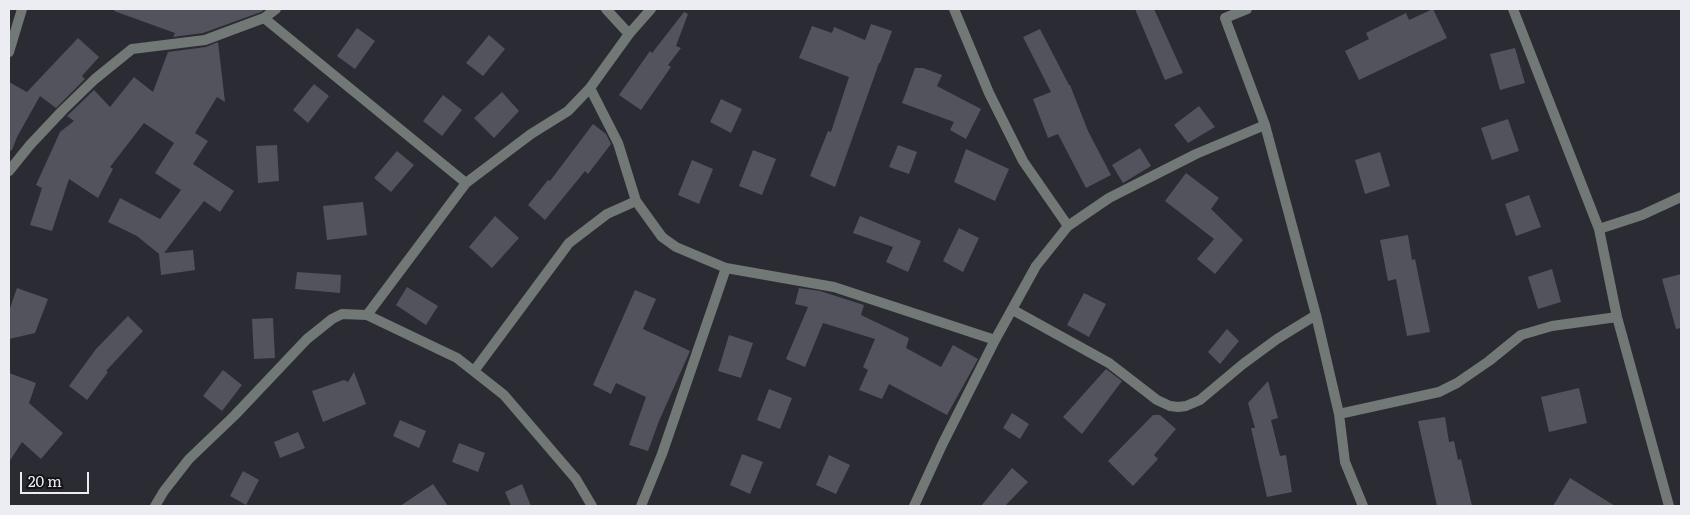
<!DOCTYPE html>
<html>
<head>
<meta charset="utf-8">
<style>
  body { margin:0 }
  #map { position:relative; width:1690px; height:515px; overflow:hidden; background:#2b2b34; font-family:Literata,serif }
  canvas { display:block }
  .frame { position:absolute; inset:0; border:10px solid #ececf3; pointer-events:none }
  .scale { position:absolute; left:20px; top:472px; width:69px; height:22px; box-sizing:border-box; border:2px solid #ececf3; border-top:0; padding-left:6px; font-size:15px; line-height:18px; white-space:nowrap; color:#ececf3; -webkit-text-stroke:4px #141418; paint-order:stroke }
</style>
</head>
<body>
<div id="map">
<canvas width="1690" height="515"></canvas>
<div class="frame"></div>
<div class="scale">20 m</div>
</div>
<script>
const ctx = document.querySelector('canvas').getContext('2d');
ctx.lineJoin = 'round';
function paint(path, color) { ctx.fillStyle = color; ctx.fill(path, 'evenodd'); }
const toPath = rows => new Path2D(rows.map(r => 'M' + r).join(''));
function trace(path, color, width, dash) { ctx.strokeStyle = color; ctx.lineWidth = width; ctx.lineCap = dash ? 'butt' : 'round'; ctx.setLineDash(dash || []); ctx.stroke(path); }
const building = toPath([
  [115,9,265,9,261,12,203,33,173,37,175,33,114,11],
  [1135,9,1154,9,1183,73,1165,80],
  [1433,9,1447,38,1359,80,1345,51,1369,39,1366,33,1406,13,1409,20],
  [684,12,688,14,676,46,681,48,668,65,671,67,641,110,619,95,650,51,652,53],
  [871,24,892,31,880,63,879,63,835,187,810,176,828,131,831,132,849,77,799,58,812,26,832,33,834,27,865,40],
  [357,28,375,41,355,69,337,56],
  [1040,29,1069,85,1070,85,1088,131,1111,175,1086,188,1058,134,1048,138,1033,99,1051,92,1023,37],
  [489,35,505,49,483,76,466,63],
  [78,38,99,57,82,76,85,79,56,108,40,96,17,137,12,150,9,151,9,82,27,92],
  [218,42,225,102,217,97,195,133,208,141,193,164,234,191,220,212,204,201,164,253,193,250,195,270,161,275,159,254,137,236,108,222,120,198,160,219,181,190,155,173,174,143,144,123,110,167,113,169,98,198,69,179,52,231,30,225,42,188,36,185,60,132,74,121,67,116,94,90,110,107,134,77,153,92,168,52,206,47],
  [1515,48,1525,83,1500,90,1490,54],
  [915,68,923,68,942,75,937,86,981,109,966,139,950,130,954,122,902,103],
  [314,84,329,96,308,123,293,110],
  [502,92,519,111,494,138,474,118],
  [443,95,462,110,442,136,423,121],
  [721,99,742,109,731,133,710,122],
  [1199,106,1215,127,1188,143,1174,125],
  [1508,119,1519,151,1492,160,1481,128],
  [593,124,606,134,611,144,588,174,585,171,545,220,528,205,548,180,550,181],
  [277,145,279,181,258,183,256,146],
  [898,145,917,152,909,174,889,167],
  [1140,148,1151,166,1123,183,1112,165],
  [966,149,1009,169,995,201,954,182],
  [753,150,776,159,762,195,739,186],
  [397,151,414,165,391,192,374,178],
  [1380,152,1390,186,1365,194,1355,160],
  [692,160,713,169,699,204,678,195],
  [1186,173,1219,198,1211,209,1243,240,1215,274,1197,259,1214,239,1165,201],
  [1529,195,1541,227,1516,236,1505,204],
  [363,202,367,235,327,240,323,206],
  [495,216,519,238,492,268,469,247],
  [860,216,921,241,908,272,886,262,893,247,853,233],
  [959,228,979,238,963,272,943,261],
  [1408,235,1412,260,1415,259,1430,332,1407,336,1396,279,1388,281,1380,240],
  [1552,269,1561,302,1538,309,1528,277],
  [297,272,341,275,340,293,295,289],
  [1681,274,1681,328,1676,329,1662,279],
  [407,287,438,306,426,325,396,305],
  [17,288,48,299,35,333,9,339,9,311],
  [799,288,820,291,864,305,861,315,909,338,906,348,941,367,953,345,978,359,947,415,889,384,882,399,859,390,868,370,863,367,875,339,823,323,805,367,786,359,808,307,795,304],
  [635,290,656,299,643,329,690,351,659,421,648,451,629,445,646,397,616,383,611,394,593,385],
  [1084,293,1106,304,1089,337,1067,325],
  [128,316,143,331,106,371,108,372,87,400,69,386,96,349],
  [273,318,275,358,254,359,252,319],
  [1227,329,1239,341,1220,364,1208,352],
  [729,335,753,343,741,378,718,371],
  [1106,369,1122,381,1082,434,1063,417],
  [223,370,242,385,222,411,203,396],
  [354,372,366,404,323,422,312,391,344,380,348,382],
  [9,373,36,383,29,403,63,433,41,459,22,442,9,462],
  [1268,381,1278,418,1271,420,1280,456,1286,455,1292,492,1267,497,1251,428,1255,428,1248,403],
  [1579,388,1587,423,1549,432,1541,397],
  [769,389,792,398,780,429,757,420],
  [1012,413,1029,424,1020,439,1003,428],
  [1153,415,1160,415,1176,429,1154,455,1158,459,1133,486,1108,461],
  [1445,417,1449,442,1454,441,1458,460,1461,459,1472,506,1437,506,1418,421],
  [400,420,426,431,419,448,393,436],
  [298,432,305,448,280,458,274,442],
  [459,443,485,453,478,472,452,462],
  [742,454,763,462,750,494,730,485],
  [829,455,850,465,836,494,816,485],
  [1012,468,1028,482,1005,506,981,506],
  [243,471,259,480,246,505,230,496],
  [1570,478,1615,506,1553,506],
  [433,484,448,506,400,506],
  [522,484,531,506,511,506,505,492]
]);
const street = toPath([
  [606,9,629,34],
  [954,9,989,93,1023,161,1068,226],
  [1247,9,1225,18,1265,125,1272,151,1316,315,1339,414,1345,462,1363,506],
  [1513,9,1599,229,1617,317,1669,506],
  [264,18,466,183],
  [9,52,22,9],
  [590,88,618,143,636,201,662,237,676,247,726,268,834,287,995,340],
  [9,171,30,145,62,111,95,79,132,49,205,40,264,18,276,9],
  [1599,229,1642,215,1681,197],
  [1013,310,1109,363,1157,400,1170,406,1178,407,1186,406,1200,400,1243,364,1277,339,1316,315],
  [367,315,457,358,504,395,576,479,592,506],
  [474,371,569,243,607,214,636,201],
  [1339,414,1439,392,1457,383,1489,361,1521,335,1552,326,1617,317],
  [155,506,164,491,189,459,234,416,307,339,332,319,342,314,367,315,466,183,531,134,568,111,590,88,629,34,651,9],
  [641,506,662,454,726,268],
  [914,506,942,445,995,340,1036,266,1068,226,1109,198,1196,154,1265,125]
]);
paint(building, '#53535d');
trace(street, '#727875', 10);
</script>
</body>
</html>
